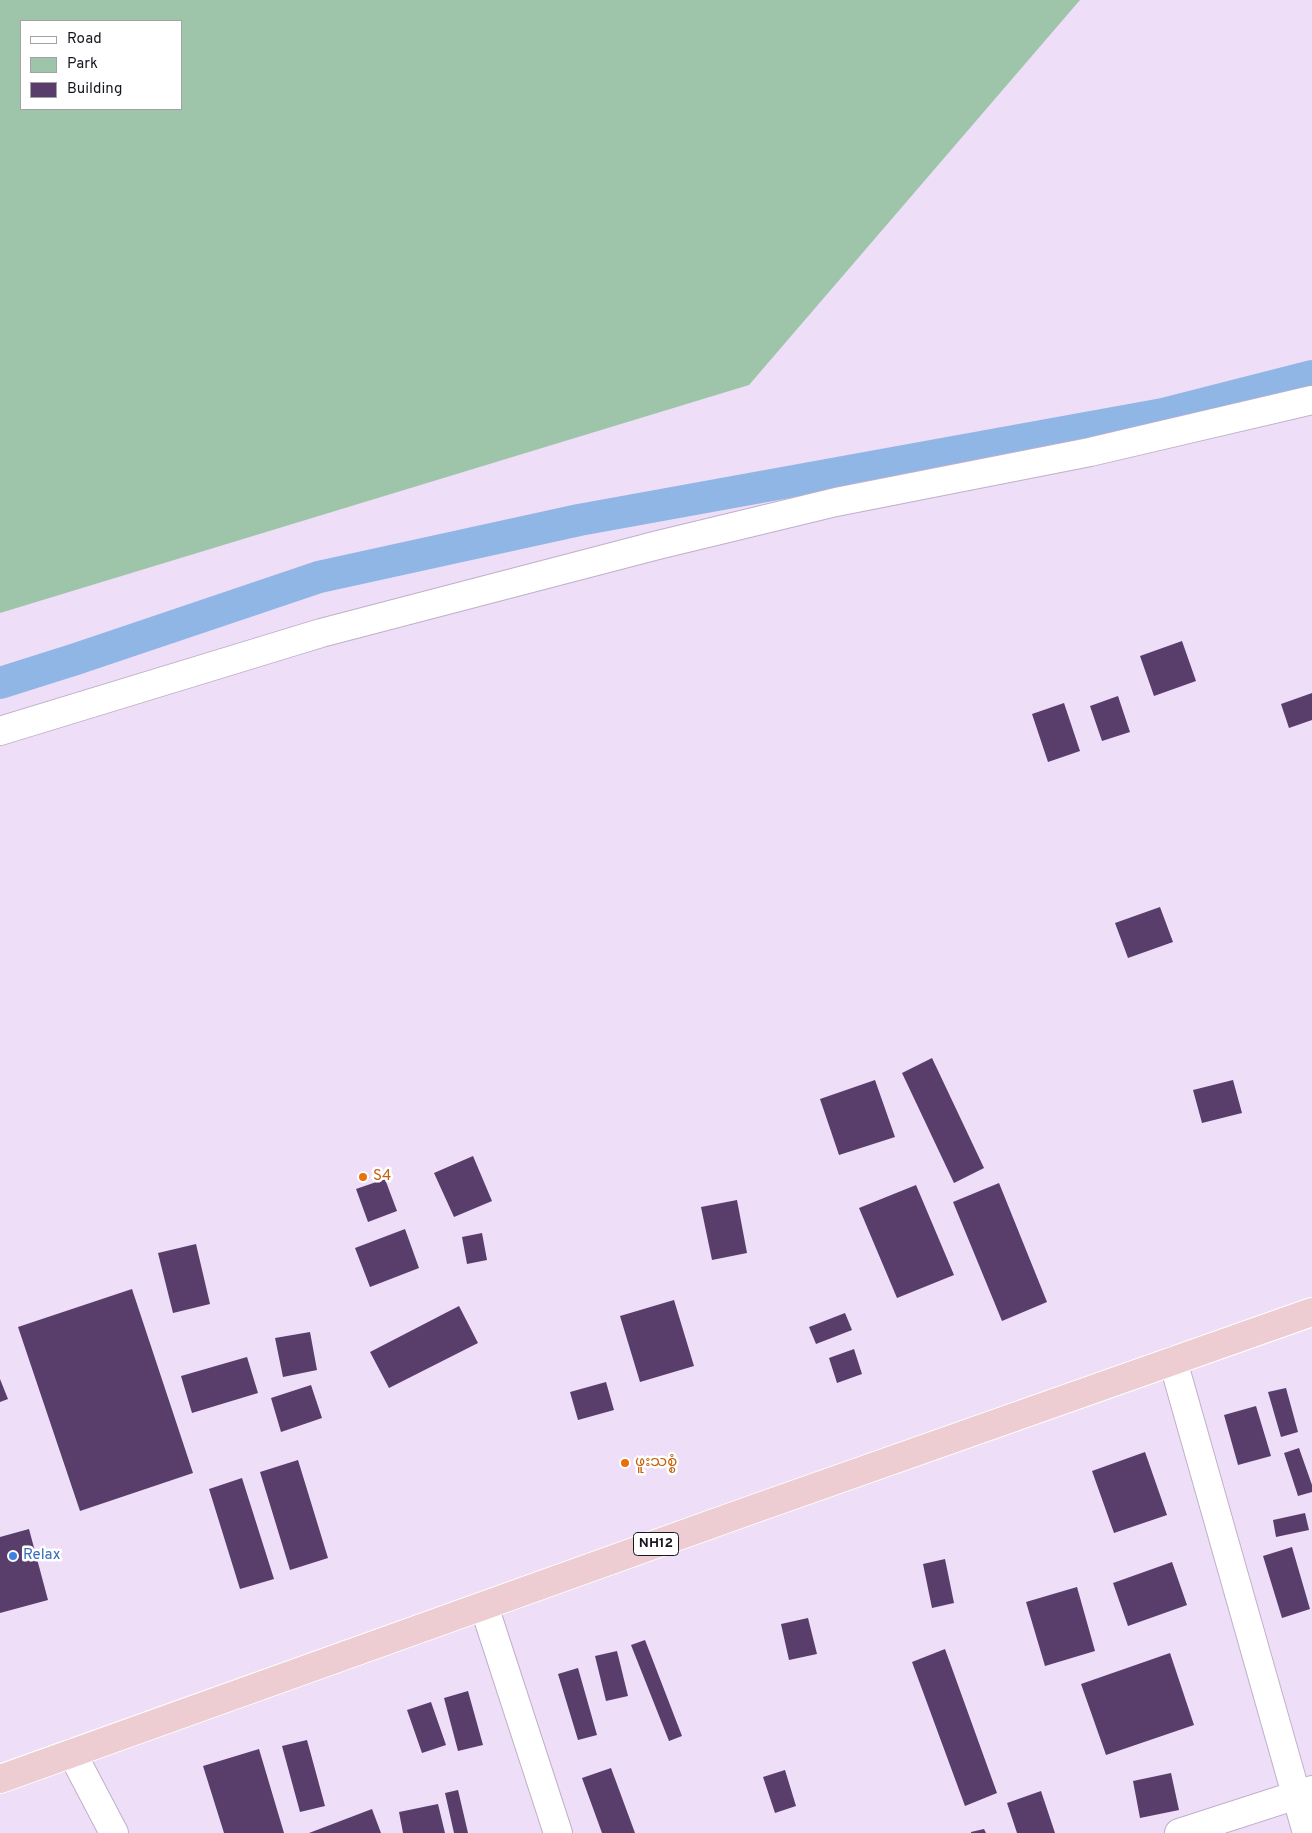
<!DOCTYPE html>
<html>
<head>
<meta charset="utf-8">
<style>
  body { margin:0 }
  #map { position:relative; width:1312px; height:1833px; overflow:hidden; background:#eedef8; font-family:Overpass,sans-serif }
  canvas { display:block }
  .legend { position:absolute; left:20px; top:20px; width:162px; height:90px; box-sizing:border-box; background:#fff; border:1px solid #a3a1a5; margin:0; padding:6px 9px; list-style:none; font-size:15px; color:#1a151e }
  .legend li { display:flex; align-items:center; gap:10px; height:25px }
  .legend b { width:25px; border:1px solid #a3a1a5 }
</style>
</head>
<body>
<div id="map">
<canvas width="1312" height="1833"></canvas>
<ul class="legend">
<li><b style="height:6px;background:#fff"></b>Road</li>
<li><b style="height:14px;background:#9ec5a9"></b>Park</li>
<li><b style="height:14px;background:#593d6a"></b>Building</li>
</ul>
</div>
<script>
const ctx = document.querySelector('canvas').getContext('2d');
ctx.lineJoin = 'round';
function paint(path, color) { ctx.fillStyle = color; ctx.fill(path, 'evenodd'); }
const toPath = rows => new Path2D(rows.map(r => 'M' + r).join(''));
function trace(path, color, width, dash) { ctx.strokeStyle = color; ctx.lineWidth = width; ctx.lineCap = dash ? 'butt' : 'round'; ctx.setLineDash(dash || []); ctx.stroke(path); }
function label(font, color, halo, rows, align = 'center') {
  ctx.font = font + ' Overpass,"Noto Sans Myanmar",sans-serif'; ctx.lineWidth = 5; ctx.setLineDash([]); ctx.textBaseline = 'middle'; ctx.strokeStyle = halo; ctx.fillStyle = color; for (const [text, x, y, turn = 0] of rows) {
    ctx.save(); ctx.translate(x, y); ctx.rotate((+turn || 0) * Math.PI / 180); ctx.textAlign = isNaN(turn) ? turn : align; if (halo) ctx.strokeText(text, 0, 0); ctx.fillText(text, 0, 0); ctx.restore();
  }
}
const green = toPath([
  [0,0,1080,0,749,385,0,613],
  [21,21,181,21,181,109,21,109]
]);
const canal = toPath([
  [0,683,76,659,319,577,579,520,1163,414,1312,376]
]);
const building = toPath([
  [1182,641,1196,681,1154,696,1140,656],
  [1312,693,1312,720,1289,728,1281,704],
  [1118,696,1130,732,1102,741,1090,706],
  [1064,703,1080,751,1048,762,1032,714],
  [1160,907,1173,942,1128,958,1115,923],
  [932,1058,984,1168,954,1183,902,1073],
  [875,1080,895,1137,839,1155,820,1099],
  [1233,1080,1242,1113,1202,1123,1193,1090],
  [473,1156,492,1201,454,1217,434,1173],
  [385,1179,397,1211,368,1222,356,1189],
  [999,1183,1047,1302,1002,1321,953,1202],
  [916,1185,954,1275,897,1298,859,1208],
  [737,1200,747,1253,712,1260,701,1207],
  [405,1229,419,1268,370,1287,355,1248],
  [482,1233,487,1260,467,1264,462,1237],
  [196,1244,210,1304,173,1313,158,1253],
  [132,1289,193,1473,80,1511,18,1327],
  [674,1300,694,1366,640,1382,620,1316],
  [459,1306,478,1343,389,1388,370,1352],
  [845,1313,852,1330,816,1344,809,1327],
  [310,1332,317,1370,283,1377,275,1338],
  [854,1349,862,1374,837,1383,829,1358],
  [247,1357,258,1393,192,1413,181,1376],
  [0,1379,8,1399,0,1402],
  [606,1382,614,1410,578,1420,570,1392],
  [311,1385,322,1418,281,1432,271,1398],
  [1286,1388,1298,1432,1281,1437,1268,1392],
  [1256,1406,1271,1456,1238,1465,1224,1415],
  [1299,1448,1312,1485,1312,1492,1298,1496,1284,1453],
  [1145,1452,1167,1515,1114,1533,1092,1471],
  [298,1460,328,1558,290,1570,260,1472],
  [242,1478,274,1579,240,1589,209,1489],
  [1305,1513,1309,1530,1276,1537,1273,1520],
  [29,1529,48,1600,0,1613,0,1537],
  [1292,1547,1310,1609,1282,1618,1263,1556],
  [945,1559,954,1603,932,1608,923,1564],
  [1172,1562,1187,1605,1128,1626,1113,1583],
  [1077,1587,1095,1651,1045,1666,1026,1602],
  [808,1618,817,1654,789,1660,781,1624],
  [645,1640,682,1736,669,1741,631,1645],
  [945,1649,997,1793,965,1806,912,1662],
  [617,1651,628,1696,606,1701,595,1656],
  [1170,1653,1194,1725,1106,1755,1081,1684],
  [578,1668,597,1735,578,1740,558,1674],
  [468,1691,483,1745,458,1751,444,1698],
  [431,1702,446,1745,422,1753,407,1710],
  [307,1740,325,1806,300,1812,282,1746],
  [259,1749,284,1833,224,1833,203,1766],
  [611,1768,635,1833,602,1833,582,1778],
  [785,1770,796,1806,775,1813,763,1777],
  [1171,1773,1179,1810,1140,1818,1133,1781],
  [458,1790,468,1833,454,1833,445,1793],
  [1041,1791,1055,1833,1017,1833,1007,1803],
  [438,1804,445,1833,403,1833,399,1812],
  [372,1809,381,1833,309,1833],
  [984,1829,986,1833,971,1833,971,1832]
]);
const minor = toPath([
  [0,731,321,633,658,545,836,502,1090,452,1312,400],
  [1173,1361,1307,1833],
  [484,1606,558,1833],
  [72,1753,114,1833],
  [1179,1833,1312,1790]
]);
const highway = toPath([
  [0,1779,748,1511,1312,1312]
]);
const markers = [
  [363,1177,5,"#e8710a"],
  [625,1463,5,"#e8710a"],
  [13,1556,5,"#3f7fe0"]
];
const shields = [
  [656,1544,45]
];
const shieldNames = [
  ["NH12",656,1544]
];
const foodNames = [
  ["S4",373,1177],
  ["ဖူးသစ္စံ",635,1463]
];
const shopNames = [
  ["Relax",23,1556]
];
paint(green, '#9ec5a9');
trace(canal, '#90b6e5', 32);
paint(building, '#593d6a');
trace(minor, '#bfb0ca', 30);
trace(highway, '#fff', 30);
trace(minor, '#fff', 28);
trace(highway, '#edcdd1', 28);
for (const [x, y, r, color] of markers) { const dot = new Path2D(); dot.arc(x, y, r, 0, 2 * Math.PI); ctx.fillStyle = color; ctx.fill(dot); trace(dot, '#fff', 2); }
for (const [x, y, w] of shields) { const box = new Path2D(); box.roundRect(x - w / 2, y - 11.5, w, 23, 4); ctx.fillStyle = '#fff'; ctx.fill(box); trace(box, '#1a151e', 1); }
label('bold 14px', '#1a151e', null, shieldNames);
label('15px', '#c56008', '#fff', foodNames, 'left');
label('15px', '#366cbe', '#fff', shopNames, 'left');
</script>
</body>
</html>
